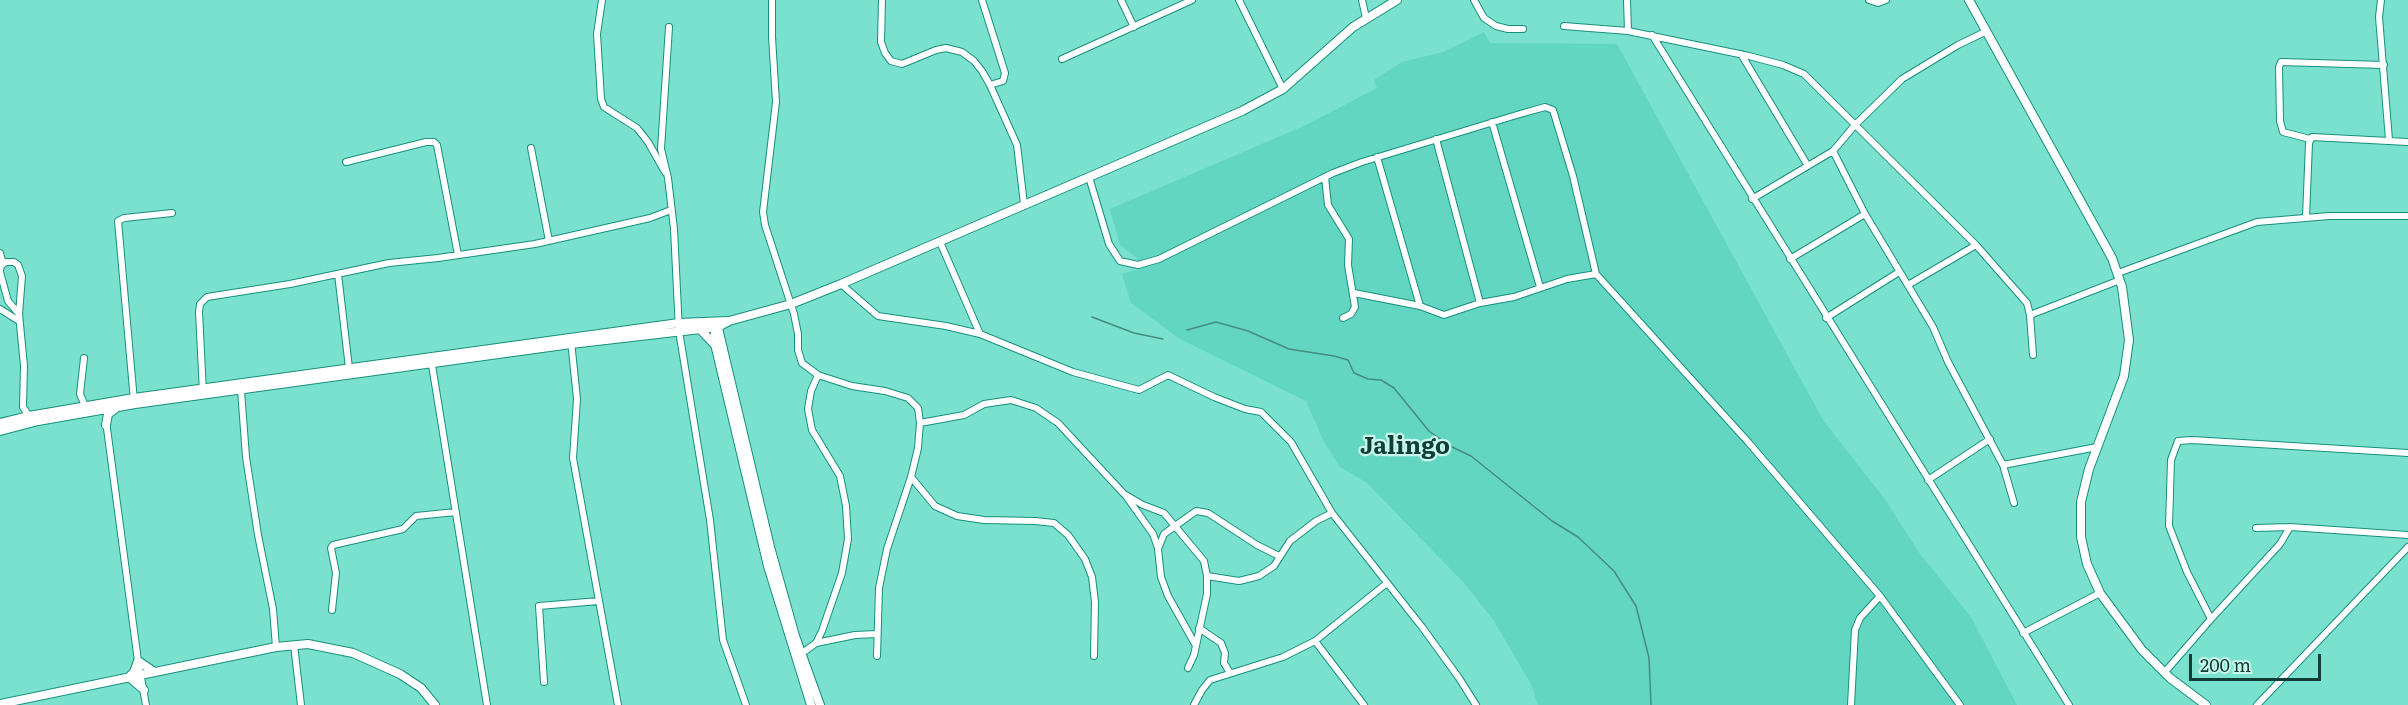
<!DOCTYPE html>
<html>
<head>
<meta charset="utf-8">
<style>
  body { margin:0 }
  #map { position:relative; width:2408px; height:705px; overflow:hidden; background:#79e1cd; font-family:Literata,serif }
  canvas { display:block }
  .scale { position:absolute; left:2189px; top:654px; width:132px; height:27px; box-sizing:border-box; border:3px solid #103e36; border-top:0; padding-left:8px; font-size:18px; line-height:21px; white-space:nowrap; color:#103e36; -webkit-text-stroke:4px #c8f8ec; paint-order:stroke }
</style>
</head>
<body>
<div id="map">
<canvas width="2408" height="705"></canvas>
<div class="scale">200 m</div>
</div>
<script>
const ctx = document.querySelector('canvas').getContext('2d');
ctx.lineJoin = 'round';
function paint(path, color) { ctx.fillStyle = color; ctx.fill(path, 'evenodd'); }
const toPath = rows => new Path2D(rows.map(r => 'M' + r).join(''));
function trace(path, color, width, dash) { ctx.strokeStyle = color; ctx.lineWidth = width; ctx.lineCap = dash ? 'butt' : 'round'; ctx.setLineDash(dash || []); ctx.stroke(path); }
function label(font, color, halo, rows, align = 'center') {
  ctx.font = font + ' Literata,serif'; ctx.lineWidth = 4.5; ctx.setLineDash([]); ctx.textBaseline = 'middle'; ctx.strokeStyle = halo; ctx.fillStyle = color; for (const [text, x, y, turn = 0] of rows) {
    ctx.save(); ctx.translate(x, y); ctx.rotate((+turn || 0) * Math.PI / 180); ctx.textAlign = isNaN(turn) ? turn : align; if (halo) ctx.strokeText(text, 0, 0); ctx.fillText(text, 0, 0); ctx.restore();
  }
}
const built = toPath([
  [1484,32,1490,43,1617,44,1823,420,1884,498,1920,554,1971,617,2017,705,1538,705,1531,684,1494,621,1464,583,1367,483,1340,467,1324,442,1306,401,1180,339,1131,303,1122,274,1139,269,1137,258,1120,245,1110,209,1304,126,1377,88,1374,80,1402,62,1443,52]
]);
const stream = toPath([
  [1092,317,1134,333,1163,339],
  [1187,330,1216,322,1248,331,1289,349,1334,356,1348,360,1354,373,1368,379,1381,380,1394,388,1429,431,1450,446,1471,456,1552,521,1578,537,1614,571,1636,606,1649,658,1651,705]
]);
const minor = toPath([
  [602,0,597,34,601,99,604,107,637,128,648,142,665,172],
  [772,0,772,37,776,102,763,212,765,225,794,314,798,334,798,350,802,363,818,375,852,386,885,391,908,398,918,408,920,423,918,448,911,477,887,549,879,588,877,656],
  [882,0,881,42,885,53,891,61,902,64,936,50,946,48,962,52,974,61,982,71,990,85,1017,145,1024,204],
  [982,0,1005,73,1003,81,990,85],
  [1121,0,1134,27],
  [1239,0,1283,89],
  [1362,0,1366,18],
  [1474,0,1484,18,1496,26,1508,29,1523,29],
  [1627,0,1628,31,1749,56,1783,65,1804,74,1976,245,2027,303,2030,315,2033,355],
  [1869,0,1878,3,1886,0],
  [2381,0,2379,17,2389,140],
  [1564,26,1628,31],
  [669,27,661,149,668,178,674,229,679,331,710,520,723,640,746,705],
  [1652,35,2069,705],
  [1741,54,1808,166],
  [1062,59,1192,0],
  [1492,122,1540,287],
  [1436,139,1480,303],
  [2310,139,2283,132,2280,121,2279,67,2281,62,2384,65],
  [531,148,549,241],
  [1833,151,1865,214,1933,327,1948,362,2003,465,2014,503],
  [1377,157,1420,306],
  [346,162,426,142,434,142,437,145,458,255],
  [1089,177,1109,244,1120,261,1138,265,1159,259,1333,173,1362,162,1520,114,1545,107,1553,110,1573,176,1596,274,1749,443,1880,596,1960,705],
  [1325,177,1328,205,1349,239,1348,265,1355,307,1351,314,1343,318],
  [1752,199,1833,151,1855,125,1902,79,1958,45,1987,31],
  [2306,217,2309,143,2312,137,2408,142],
  [940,242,980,334],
  [0,253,3,264],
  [1790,259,1865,214],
  [0,270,1,266,6,262,14,262,18,265,22,276,19,314,24,366,23,407,29,416],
  [0,272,8,301,19,314],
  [2118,273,2257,222,2329,216,2408,216],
  [338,274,349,368],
  [841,284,878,316,946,326,980,334,1073,372,1139,390,1168,375,1214,397,1245,409,1261,412,1291,442,1332,513,1422,627,1459,678,1476,705],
  [1908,285,1976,245],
  [1354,293,1420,306,1444,315,1480,303,1514,297,1567,279,1596,274],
  [0,309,19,321],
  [2030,315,2120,280],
  [1826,318,1899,272],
  [571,341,577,399,573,458,618,705],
  [84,358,80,394,85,406],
  [433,359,432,365,487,705],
  [241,390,246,457,258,535,273,609,276,647],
  [203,393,199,312,200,304,207,297,290,284,389,263,438,258,535,244,650,218,671,210],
  [134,401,118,221,124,218,172,213],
  [106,421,138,661,146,705],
  [920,423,964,415,984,404,1011,400,1036,408,1058,423,1124,494,1143,505,1164,513,1204,561,1207,576,1207,594,1194,655,1188,668],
  [2003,465,2097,447],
  [911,477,935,506,957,516,984,520,1035,521,1054,523,1068,535,1085,559,1092,577,1095,602,1094,656],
  [1928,480,1990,439],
  [1126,496,1153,534,1158,548],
  [2256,528,2290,527,2408,535],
  [1207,576,1239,581,1259,576,1274,566,1290,541,1316,521,1332,513],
  [332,610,336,573,331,548,333,545,403,529,416,516,456,512],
  [2211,619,2187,572,2169,526,2171,460,2178,441,2192,440,2408,453],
  [1199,628,1221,643,1225,653,1224,663,1230,673],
  [2023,633,2100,593],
  [1315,641,1364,705],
  [816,643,855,635,877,634],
  [1195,644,1168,596,1161,577,1158,549,1164,534,1196,511,1208,513,1257,545,1279,556],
  [294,645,301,705],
  [801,654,816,643,822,631,842,573,848,539,846,506,840,476,812,430,808,409,811,391,818,375],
  [2164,673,2211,619,2280,544,2290,527],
  [544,682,539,606,599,601],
  [1194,705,1202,690,1210,680,1283,657,1315,641,1387,583],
  [1851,705,1855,630,1860,618,1880,596],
  [2257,705,2408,547]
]);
const major = toPath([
  [1969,0,2112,258,2122,287,2129,340,2124,376,2089,469,2081,502,2081,537,2087,564,2100,593,2142,650,2170,678,2206,705],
  [717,324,770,547,795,636,820,705],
  [699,328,715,345],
  [715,329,715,344,768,566,811,705],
  [0,423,29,416,134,398,679,323,728,321],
  [106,425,108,414,115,409],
  [0,431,38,421,135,404,571,344,718,327,729,321,791,304,841,284,1242,111,1283,89,1353,27,1397,0],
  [144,690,129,677,134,672,138,661,153,671],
  [0,704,276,647,308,644,353,653,400,674,421,688,435,705]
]);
const districtNames = [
  ["Jalingo",1405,447]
];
paint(built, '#62d6c0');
trace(stream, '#478c7f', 1.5);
trace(minor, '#17907e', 8);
trace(major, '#17907e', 10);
trace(minor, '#fff', 6);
trace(major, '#fff', 8);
label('bold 24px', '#103e36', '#c8f8ec', districtNames);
</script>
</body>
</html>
